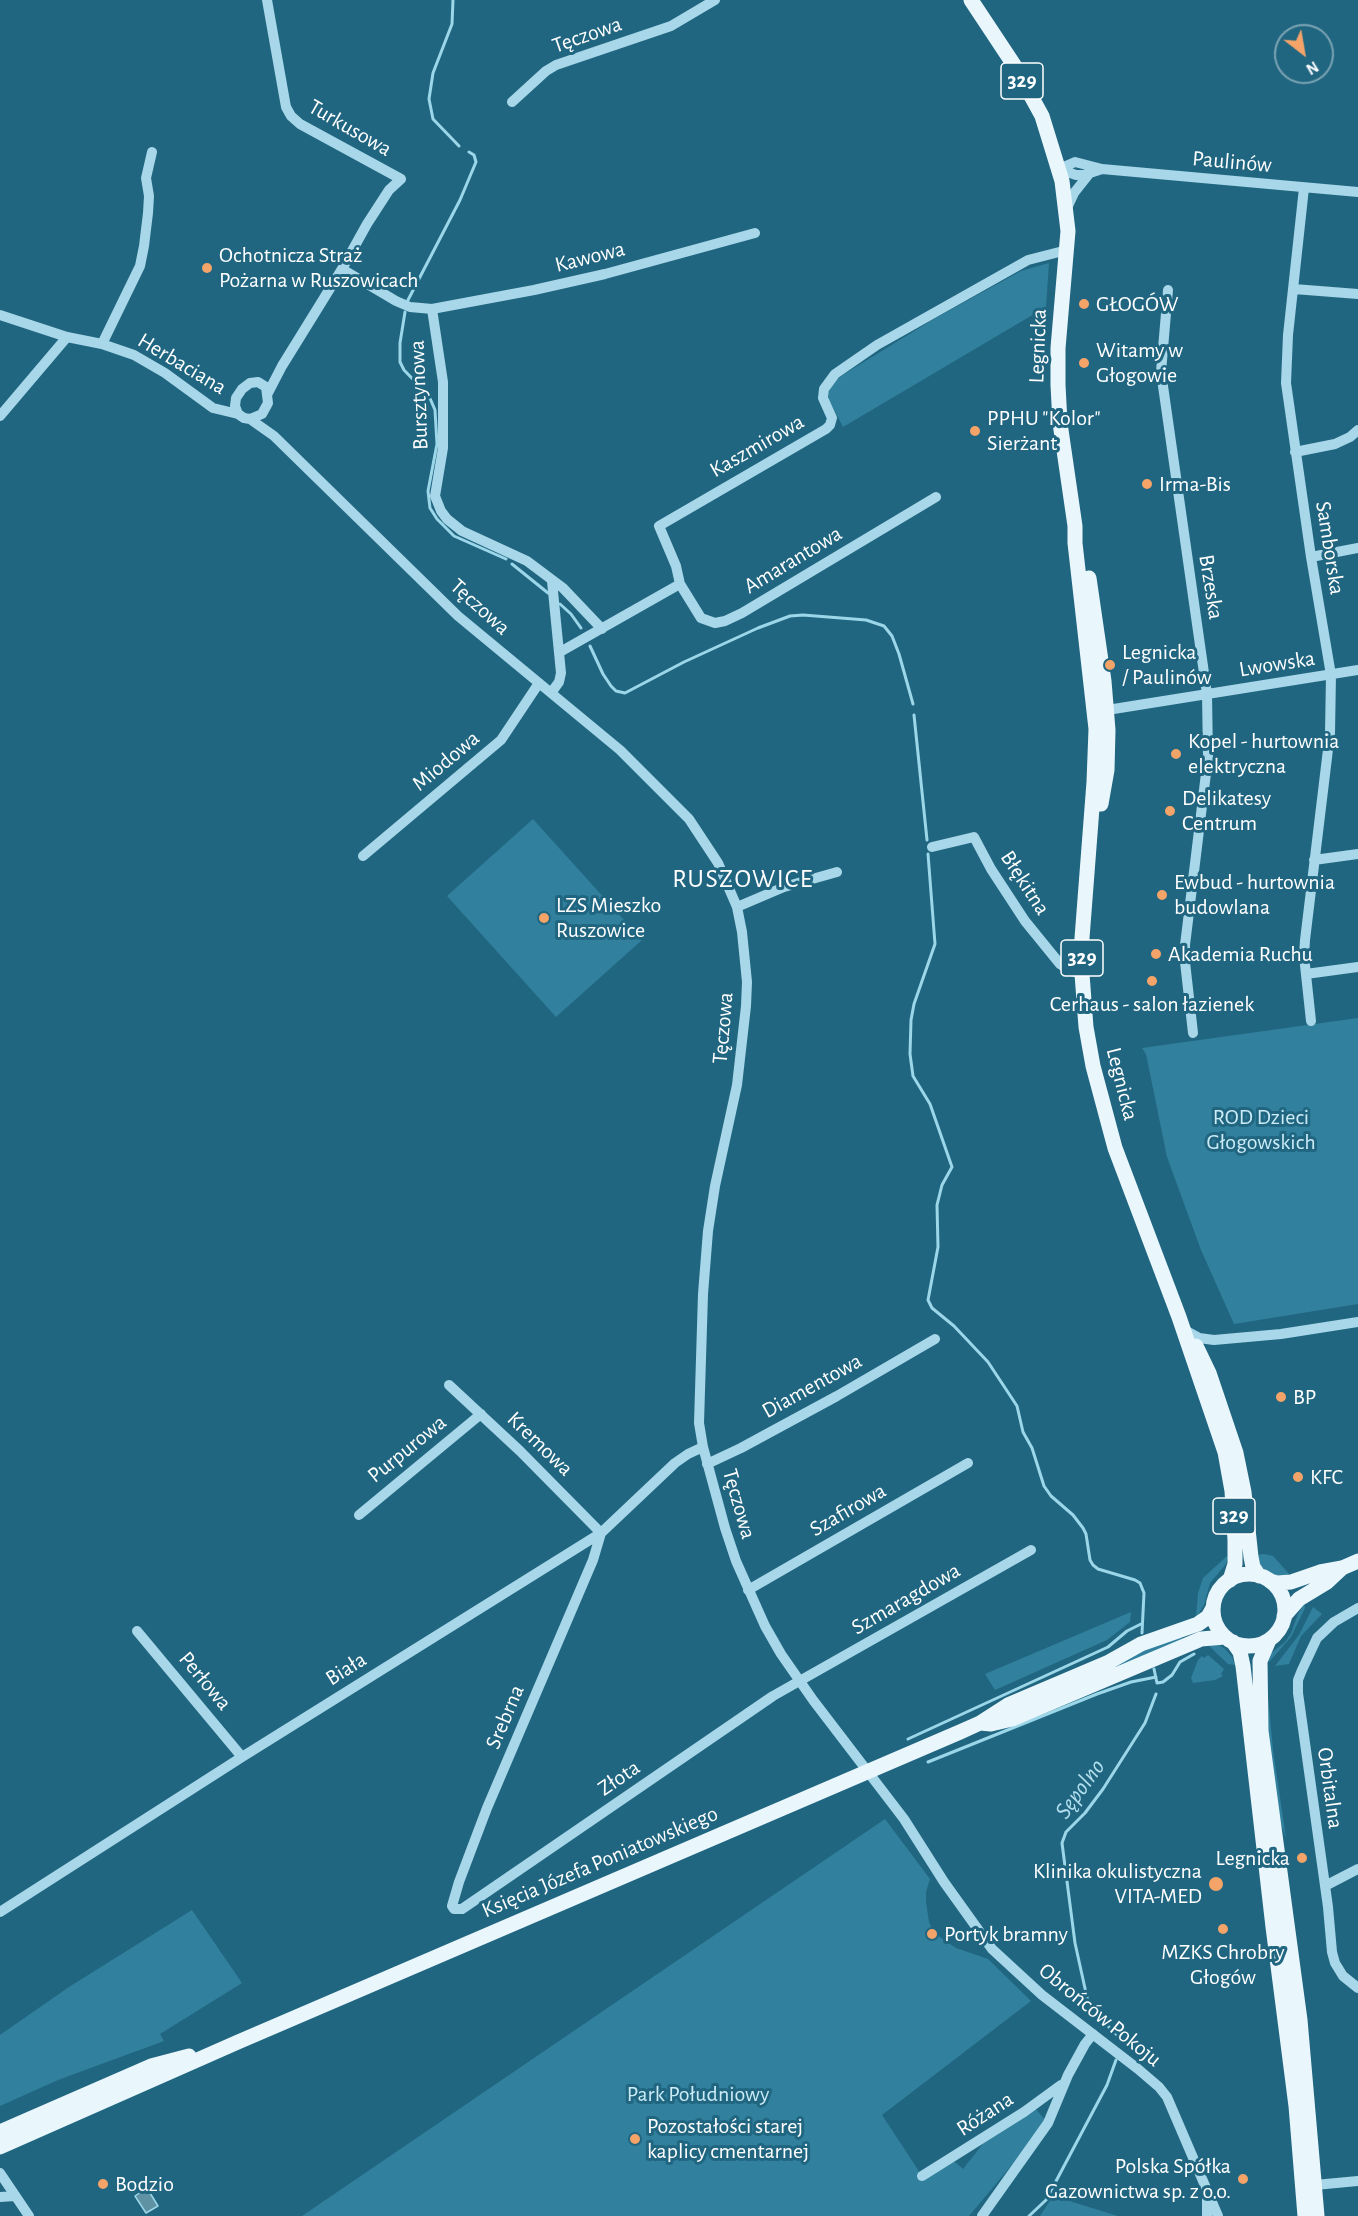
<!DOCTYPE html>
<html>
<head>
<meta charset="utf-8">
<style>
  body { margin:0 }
  #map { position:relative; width:1358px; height:2216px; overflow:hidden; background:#216681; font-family:"Alegreya Sans",sans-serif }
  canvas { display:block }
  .north { position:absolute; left:1274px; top:24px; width:60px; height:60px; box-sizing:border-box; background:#216681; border:2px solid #7aa3b3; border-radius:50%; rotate:149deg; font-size:16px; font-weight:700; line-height:24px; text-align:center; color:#fff }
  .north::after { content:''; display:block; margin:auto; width:21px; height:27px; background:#f4a468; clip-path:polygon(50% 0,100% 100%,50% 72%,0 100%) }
</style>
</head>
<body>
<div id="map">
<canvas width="1358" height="2216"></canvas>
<div class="north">N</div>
</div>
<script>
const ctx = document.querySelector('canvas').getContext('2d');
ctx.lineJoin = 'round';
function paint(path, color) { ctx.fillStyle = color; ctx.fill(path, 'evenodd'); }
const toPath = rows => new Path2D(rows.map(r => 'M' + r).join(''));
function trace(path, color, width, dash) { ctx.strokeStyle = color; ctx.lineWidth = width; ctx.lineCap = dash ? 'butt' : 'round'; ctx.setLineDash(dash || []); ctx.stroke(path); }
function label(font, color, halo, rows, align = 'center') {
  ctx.font = font + ' "Alegreya Sans",sans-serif'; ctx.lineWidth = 6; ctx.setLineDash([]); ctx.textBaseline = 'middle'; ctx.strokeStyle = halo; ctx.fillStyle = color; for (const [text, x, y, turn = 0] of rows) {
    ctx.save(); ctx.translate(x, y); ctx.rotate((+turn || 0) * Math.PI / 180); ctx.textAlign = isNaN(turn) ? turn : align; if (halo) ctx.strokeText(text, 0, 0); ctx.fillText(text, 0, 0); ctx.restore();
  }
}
const green = toPath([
  [1049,263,1046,307,843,427,829,400,829,391,832,384,841,376,934,319,1021,271],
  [533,819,642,940,556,1017,447,896],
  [1358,1018,1358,1304,1234,1324,1201,1250,1167,1157,1146,1054,1142,1048],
  [1264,1554,1273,1556,1290,1575,1275,1575,1262,1568,1254,1555],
  [1226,1557,1228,1557,1226,1564,1210,1583,1204,1605,1196,1618,1198,1593,1203,1578],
  [1304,1604,1305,1608,1291,1637,1270,1661,1266,1663,1270,1654,1285,1642,1291,1633,1298,1614],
  [1313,1607,1322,1614,1301,1636,1289,1664,1275,1666,1299,1635],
  [1131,1612,1130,1622,1107,1640,995,1690,985,1674],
  [1180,1635,1182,1639,1024,1707,1004,1712],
  [1207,1644,1218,1644,1225,1649,1232,1657,1235,1665,1228,1664],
  [1208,1655,1224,1669,1221,1674,1223,1676,1215,1680,1193,1683,1191,1678,1198,1660,1202,1656,1204,1658],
  [1267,1686,1273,1750,1286,1838,1279,1818,1266,1719],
  [885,1819,930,1879,926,1892,926,1902,929,1922,934,1933,956,1948,988,1959,1031,2001,882,2115,924,2179,954,2161,963,2169,986,2140,1036,2109,1045,2120,1016,2160,969,2216,302,2216],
  [192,1910,242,1983,160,2034,164,2041,58,2080,0,2106,0,2035,69,1987],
  [1053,2196,1118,2216,1040,2216]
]);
const water = toPath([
  [147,2188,158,2206,146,2213,135,2196,147,2188]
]);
const stream = toPath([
  [453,0,452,24,433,73,429,99,433,119,459,146],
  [408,300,460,200,476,162,474,155,469,152],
  [405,312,400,343,400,362,404,370,429,396,435,410,437,444,428,491,430,508,437,519,454,536,506,559],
  [512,564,548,593],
  [560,604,571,614,581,628],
  [590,646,603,674,611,686,616,691,625,693,684,662,758,628,790,616,803,615,866,620,884,626,892,636,899,654,913,704],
  [914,715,927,840],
  [928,854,935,944,914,1004,911,1020,910,1054,913,1076,930,1104,952,1167,942,1185,937,1205,938,1247,928,1300,932,1308,954,1326,988,1362,1017,1406,1023,1432,1032,1448,1044,1486,1051,1496,1073,1515,1083,1528,1086,1534,1090,1560,1093,1565,1098,1569,1135,1580,1140,1583,1144,1593,1142,1633],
  [1154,1669,1157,1683,1163,1682,1172,1675,1180,1662,1194,1654],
  [908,1739,1108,1647,1127,1631,1141,1624],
  [928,1762,1097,1694,1131,1682,1156,1677],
  [1120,2041,1120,2038,1092,2010,1088,2002,1075,1943,1062,1843,1066,1832,1085,1813,1103,1789,1145,1723,1156,1694],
  [1029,2216,1046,2200,1107,2085,1116,2060]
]);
const minor = toPath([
  [267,0,286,107,291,116,300,124,401,179,389,190,367,224,342,269,282,366,268,393],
  [512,102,546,71,556,65,671,26,715,0],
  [1059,169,1075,162,1102,169,1358,192],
  [1059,169,1076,175,1084,175,1102,169],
  [1304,188,1288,335,1286,383,1311,557,1331,675,1330,733,1305,940,1304,956,1311,1021],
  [1066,210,1074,193,1089,174],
  [342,269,396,301,410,307,432,309,443,382,443,448,435,496,441,511,447,519,462,531,527,561,563,588,602,629],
  [1294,289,1358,294],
  [1168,290,1161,372,1207,694,1208,757,1185,945,1185,962,1193,1033],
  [432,309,534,290,605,274,755,233],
  [0,315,67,337,102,344,134,355,165,373,213,408,238,414],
  [102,344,140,266,144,246,148,213,149,196,146,178,152,152],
  [0,416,67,337],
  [250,419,262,414,268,403,266,387,258,382,250,383,242,389,236,398,235,406,238,414,244,418,250,419,274,436,458,616,620,750,689,819,718,863,737,907,742,932,747,982,746,1006,737,1085,715,1186,708,1231,703,1294,699,1423,703,1447,725,1528,736,1561,765,1626,781,1654,813,1700,904,1819,944,1882,992,1949,1042,1995,1138,2069,1159,2087,1167,2097,1218,2216],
  [1295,452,1335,444,1350,437,1358,430],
  [1311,557,1358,548],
  [680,584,701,618,715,623,725,621,742,613,936,497],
  [560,652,680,584,676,566,659,526,826,429,830,425,832,418,823,398,824,389,835,374,877,345,1028,260,1067,250],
  [551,693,559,682,561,673,552,581],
  [1101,711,1358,670],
  [932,847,974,837,991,869,1025,921,1060,964,1071,971,1082,974],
  [363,856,501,740,539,683],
  [1314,860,1358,854],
  [737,907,784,887,837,872],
  [1306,974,1358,967],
  [1188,1332,1199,1338,1214,1340,1281,1334,1358,1322],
  [449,1385,520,1451,601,1533,593,1560,487,1808,459,1882,452,1906,454,1909,462,1909,773,1696,1031,1550],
  [707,1464,741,1448,837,1396,935,1339],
  [359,1515,481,1414],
  [748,1590,968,1463],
  [1358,1608,1334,1622,1317,1638,1302,1670,1298,1680,1298,1693,1328,1907,1332,1952,1335,1963,1343,1976,1358,1988],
  [137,1631,242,1757],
  [1325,1886,1358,1869],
  [0,1912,242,1757,601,1533,675,1463,688,1454,703,1447],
  [0,2173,29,2216],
  [922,2176,1024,2112,1061,2085],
  [1315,2185,1358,2181],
  [1207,2195,1207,2216],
  [0,2197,15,2196],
  [982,2216,1048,2123,1068,2075,1085,2044,1093,2034]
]);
const major = toPath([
  [971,0,1014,65,1042,116,1062,181,1068,231,1058,348,1058,385,1060,423,1075,526,1075,543,1096,729,1094,782,1082,938,1082,974,1086,1027,1093,1066,1115,1148,1179,1317,1225,1452,1232,1491,1235,1540,1235,1564,1230,1580],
  [1089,578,1104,681,1108,730,1107,770,1101,804],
  [1196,1346,1209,1373,1236,1453,1244,1492,1251,1557,1253,1567,1259,1576],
  '1213 1610a36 36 0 1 1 72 0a36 36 0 1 1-72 0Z',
  [1270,1581,1277,1583,1291,1582,1320,1572,1342,1568,1358,1561],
  [1284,1616,1299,1599,1327,1582,1342,1568],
  [1269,1640,1260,1661,1261,1731,1300,2020,1317,2216],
  [1233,1642,1240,1652,1243,1666,1273,1927,1296,2106,1305,2216],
  [980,1723,991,1724,1012,1719,1201,1639,1225,1637],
  [0,2132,151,2066,189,2056],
  [0,2147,238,2042,960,1732,980,1723,1008,1705,1107,1663,1141,1644,1198,1624,1208,1617,1213,1608]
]);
const markers = [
  [207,268,6,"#f4a468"],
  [1084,304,6,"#f4a468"],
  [1084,363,6,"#f4a468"],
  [975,431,6,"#f4a468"],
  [1147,484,6,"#f4a468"],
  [1110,665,6,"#f4a468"],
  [1176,754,6,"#f4a468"],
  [1170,811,6,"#f4a468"],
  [1162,895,6,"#f4a468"],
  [544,918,6,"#f4a468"],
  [1156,954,6,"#f4a468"],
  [1152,981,6,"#f4a468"],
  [1281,1397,6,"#f4a468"],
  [1298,1477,6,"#f4a468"],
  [1302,1858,6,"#f4a468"],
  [1216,1884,8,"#f4a468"],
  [1223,1929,6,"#f4a468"],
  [932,1934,6,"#f4a468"],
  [635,2139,6,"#f4a468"],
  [1243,2179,6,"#f4a468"],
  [103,2184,6,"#f4a468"]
];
const shields = [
  [1022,81,42],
  [1082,958,42],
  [1234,1516,42]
];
const shieldNames = [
  ["329",1022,81],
  ["329",1082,958],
  ["329",1234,1516]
];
const streetNames = [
  ["Tęczowa",587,35,-19],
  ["Turkusowa",350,128,30],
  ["Paulinów",1232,162,5],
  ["Kawowa",590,257,-14],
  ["Legnicka",1038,346,-88],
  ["Herbaciana",182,364,31],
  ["Bursztynowa",419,395,-92],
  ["Kaszmirowa",757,446,-30],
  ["Samborska",1330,548,81],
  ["Amarantowa",793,560,-31],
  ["Brzeska",1211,587,81],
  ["Tęczowa",480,607,42],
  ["Lwowska",1277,664,-9],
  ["Miodowa",446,761,-40],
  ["Błękitna",1025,883,57],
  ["Tęczowa",723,1028,-85],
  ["Legnicka",1122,1084,76],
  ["Diamentowa",812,1386,-29],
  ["Kremowa",540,1444,44],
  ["Purpurowa",407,1449,-39],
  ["Tęczowa",739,1504,74],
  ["Szafirowa",848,1510,-30],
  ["Szmaragdowa",906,1599,-30],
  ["Biała",346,1669,-32],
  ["Perłowa",205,1681,50],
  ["Srebrna",505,1717,-67],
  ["Złota",619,1778,-34],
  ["Orbitalna",1330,1788,82],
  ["Księcia Józefa Poniatowskiego",600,1862,-23],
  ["Obrońców Pokoju",1100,2015,39],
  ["Różana",985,2114,-33]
];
const poiNames = [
  ["Ochotnicza Straż",219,255],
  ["Pożarna w Ruszowicach",219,280],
  ["GŁOGÓW",1096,304],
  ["Witamy w",1096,350],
  ["Głogowie",1096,375],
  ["PPHU \"Kolor\"",987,418],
  ["Sierżant",987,443],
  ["Irma-Bis",1159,484],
  ["Legnicka",1122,652],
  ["/ Paulinów",1122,677],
  ["Kopel - hurtownia",1188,741],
  ["elektryczna",1188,766],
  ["Delikatesy",1182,798],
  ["Centrum",1182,823],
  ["Ewbud - hurtownia",1174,882],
  ["budowlana",1174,907],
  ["LZS Mieszko",556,905],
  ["Ruszowice",556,930],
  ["Akademia Ruchu",1168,954],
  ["Cerhaus - salon łazienek",1152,1004,"center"],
  ["BP",1293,1397],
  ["KFC",1310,1477],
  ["Legnicka",1290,1858,"right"],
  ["Klinika okulistyczna",1202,1871,"right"],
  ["VITA-MED",1202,1896,"right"],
  ["Portyk bramny",944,1934],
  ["MZKS Chrobry",1223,1952,"center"],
  ["Głogów",1223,1977,"center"],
  ["Pozostałości starej",647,2126],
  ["kaplicy cmentarnej",647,2151],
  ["Polska Spółka",1231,2166,"right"],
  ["Gazownictwa sp. z o.o.",1231,2191,"right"],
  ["Bodzio",115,2184]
];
const parkNames = [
  ["ROD Dzieci",1261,1117],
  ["Głogowskich",1261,1142],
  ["Park Południowy",698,2094]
];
const waterNames = [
  ["Sępolno",1080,1789,-54]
];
const quarterNames = [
  ["RUSZOWICE",743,879]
];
paint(green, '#31809d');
paint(water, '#5f92a3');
trace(water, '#9bd6e9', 1.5);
trace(stream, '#9bd6e9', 3);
trace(minor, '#a7d7e8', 10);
trace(major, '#e9f7fd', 15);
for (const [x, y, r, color] of markers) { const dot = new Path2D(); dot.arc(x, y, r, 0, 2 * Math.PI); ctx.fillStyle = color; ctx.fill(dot); trace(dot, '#216681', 2); }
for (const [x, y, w] of shields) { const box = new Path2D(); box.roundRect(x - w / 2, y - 18, w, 36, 4.5); ctx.fillStyle = '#216681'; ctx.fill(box); trace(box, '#fff', 1.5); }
label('bold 21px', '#fff', null, shieldNames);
label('22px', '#fff', '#216681', streetNames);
label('22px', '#fff', '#216681', poiNames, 'left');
label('22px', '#cbebf6', '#216681', parkNames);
label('italic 24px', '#b2e0ef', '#216681', waterNames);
ctx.letterSpacing = '1.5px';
label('26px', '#fff', '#216681', quarterNames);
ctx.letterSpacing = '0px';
</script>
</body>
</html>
